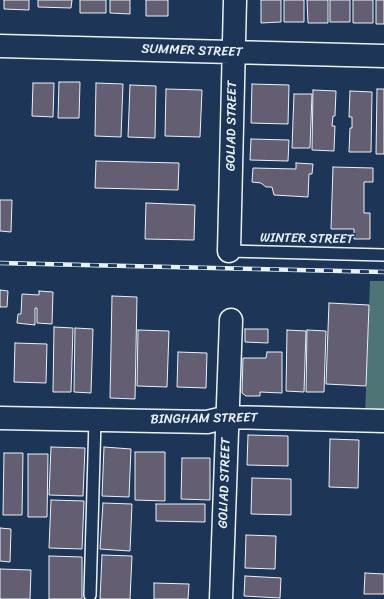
<!DOCTYPE html>
<html>
<head>
<meta charset="utf-8">
<style>
  body { margin:0 }
  canvas { display:block; background:#1d3557 }
</style>
</head>
<body>
<canvas width="384" height="599"></canvas>
<script>
const ctx = document.querySelector('canvas').getContext('2d');
ctx.lineJoin = 'round';
function paint(path, color) { ctx.fillStyle = color; ctx.fill(path, 'evenodd'); }
const toPath = rows => new Path2D(rows.map(r => 'M' + r).join(''));
function trace(path, color, width, dash) { ctx.strokeStyle = color; ctx.lineWidth = width; ctx.lineCap = dash ? 'butt' : 'round'; ctx.setLineDash(dash || []); ctx.stroke(path); }
function label(font, color, halo, rows, align = 'center') {
  ctx.font = font + ' Sriracha,sans-serif'; ctx.lineWidth = 3; ctx.setLineDash([]); ctx.textBaseline = 'middle'; ctx.strokeStyle = halo; ctx.fillStyle = color; for (const [text, x, y, turn = 0] of rows) {
    ctx.save(); ctx.translate(x, y); ctx.rotate((+turn || 0) * Math.PI / 180); ctx.textAlign = isNaN(turn) ? turn : align; if (halo) ctx.strokeText(text, 0, 0); ctx.fillText(text, 0, 0); ctx.restore();
  }
}
const green = toPath([
  [370,281,384,281,384,415,365,415]
]);
const building = toPath([
  [4,0,29,0,29,10,4,9,4,0],
  [38,0,72,0,71,8,38,7,38,0],
  [80,0,106,0,106,13,80,13,80,0],
  [110,0,130,0,130,14,110,13,110,0],
  [146,0,168,0,168,16,146,16,146,0],
  [261,0,281,0,281,22,261,23,261,0],
  [284,0,304,0,304,22,284,22,284,0],
  [307,0,328,0,328,23,308,23,307,0],
  [330,0,350,0,350,22,330,22,330,0],
  [353,0,373,0,373,23,353,23,353,0],
  [376,0,384,0,384,24,376,24,376,0],
  [59,82,80,82,79,118,58,118,59,82],
  [33,83,54,83,53,117,32,116,33,83],
  [96,83,123,84,121,137,95,136,96,83],
  [252,84,289,85,288,124,251,123,252,84],
  [130,85,156,86,155,138,128,137,130,85],
  [166,89,202,90,200,137,165,136,166,89],
  [377,89,384,89,384,154,376,154,377,89],
  [313,90,336,91,335,116,333,116,332,126,335,126,334,151,312,150,313,90],
  [350,91,372,92,371,152,349,152,350,128,352,128,352,117,349,117,350,91],
  [294,94,312,94,310,148,292,148,294,94],
  [251,139,289,140,288,161,250,160,251,139],
  [96,161,179,163,178,190,95,188,96,161],
  [296,163,313,164,312,174,309,174,308,197,274,195,272,187,266,187,261,183,252,182,253,168,296,169,296,163],
  [333,167,373,168,373,182,364,182,364,213,370,213,370,239,354,239,354,229,331,229,333,167],
  [0,200,12,200,11,232,0,231,0,200],
  [146,203,195,205,194,240,145,239,146,203],
  [0,290,8,291,7,307,0,307,0,290],
  [39,291,53,292,52,324,37,323,37,308,35,308,35,325,17,323,18,314,21,314,22,294,39,295,39,291],
  [112,296,137,297,135,399,110,398,112,296],
  [329,303,369,305,366,386,326,384,329,303],
  [54,327,73,328,71,392,53,392,54,327],
  [75,328,93,329,91,393,74,392,75,328],
  [245,329,268,329,268,343,245,342,245,329],
  [138,330,169,331,167,387,137,386,138,330],
  [287,330,306,331,304,392,286,391,287,330],
  [307,330,326,331,324,392,306,392,307,330],
  [15,343,47,344,46,383,14,382,15,343],
  [178,352,207,353,206,388,177,387,178,352],
  [267,352,282,352,282,393,260,392,260,396,246,396,242,393,243,358,266,358,267,352],
  [248,435,288,436,288,466,247,465,248,435],
  [330,439,359,440,358,488,329,487,330,439],
  [51,447,85,448,83,496,49,495,51,447],
  [104,447,131,449,129,497,102,496,104,447],
  [135,452,165,452,165,501,135,500,135,452],
  [4,453,23,453,22,515,3,515,4,453],
  [28,454,48,454,47,517,28,517,28,454],
  [182,458,210,458,210,500,181,499,182,458],
  [252,478,291,479,291,515,251,514,252,478],
  [51,500,84,501,82,549,49,548,51,500],
  [103,503,132,504,130,551,100,549,103,503],
  [156,504,205,504,205,522,156,521,156,504],
  [0,528,11,529,10,562,0,561,0,528],
  [246,535,276,536,275,569,245,568,246,535],
  [102,555,132,556,130,599,100,599,102,555],
  [49,556,82,557,82,599,49,599,49,556],
  [0,569,31,570,30,599,0,599,0,569],
  [365,573,384,574,384,594,364,594,365,573],
  [245,576,281,578,280,598,244,596,245,576],
  [154,583,189,584,188,599,154,599,154,583]
]);
const lane = toPath([
  [229,251,384,255],
  [90,595,95,420]
]);
const street = toPath([
  [0,46,384,56],
  [229,251,235,0],
  [0,418,207,422,228,417,384,421],
  [221,599,231,320]
]);
const rail = toPath([
  [0,263,384,272]
]);
const streetNames = [
  ["SUMMER STREET",192,51,2],
  ["GOLIAD STREET",232,126,-89],
  ["WINTER STREET",307,239,1],
  ["BINGHAM STREET",204,419,-1],
  ["GOLIAD STREET",225,483,-88]
];
paint(green, '#4f7476');
paint(building, '#635e72');
trace(building, '#e8f1f8', 1);
trace(lane, '#e8f1f8', 14);
trace(street, '#e8f1f8', 25);
trace(lane, '#1d3557', 11);
trace(street, '#1d3557', 22);
trace(rail, '#e8f1f8', 4.5);
trace(rail, '#1d3557', 3, [9]);
label('13px', '#e8f1f8', '#1d3557', streetNames);
</script>
</body>
</html>
